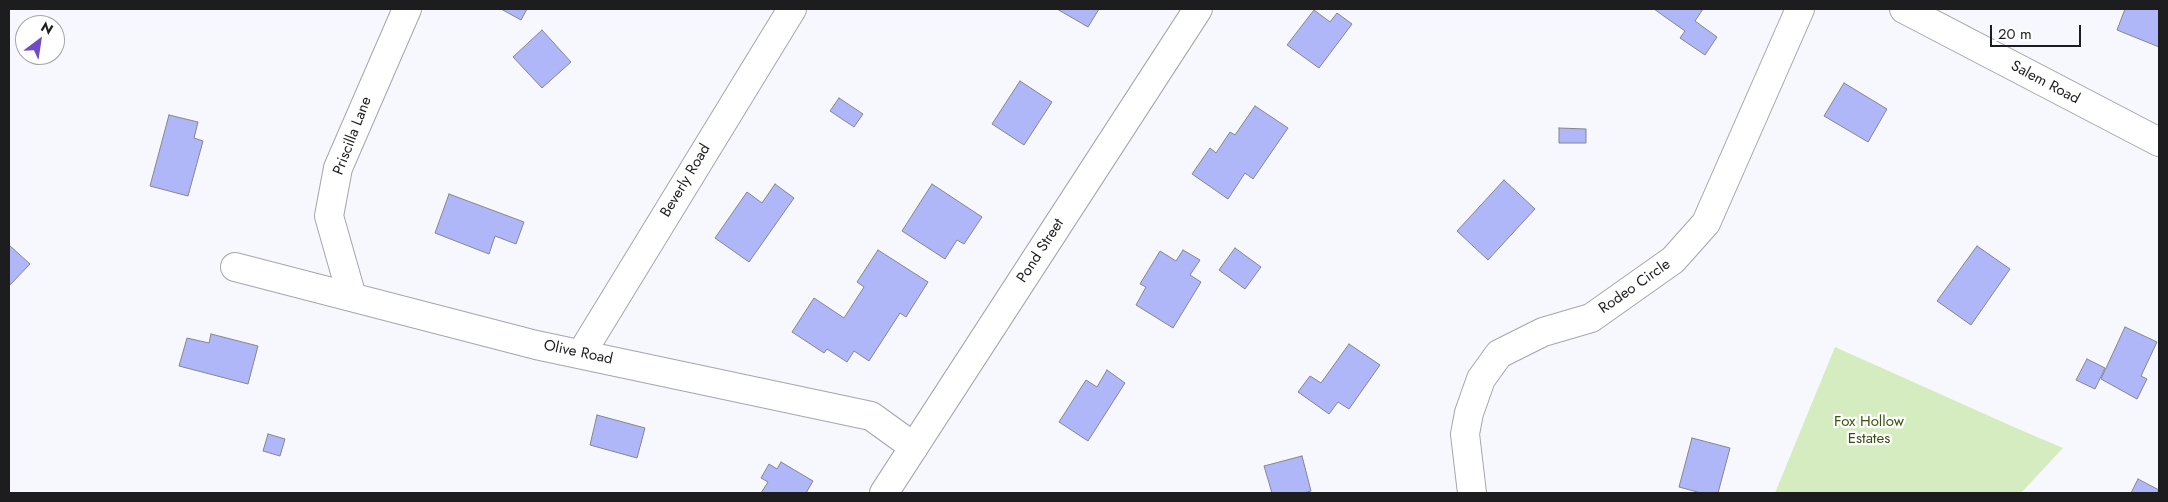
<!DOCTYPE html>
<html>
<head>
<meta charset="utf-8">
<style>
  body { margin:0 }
  #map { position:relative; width:2168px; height:502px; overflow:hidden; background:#f6f8fe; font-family:Jost,sans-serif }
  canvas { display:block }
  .frame { position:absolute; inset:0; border:10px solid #1d1d1f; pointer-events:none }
  .north { position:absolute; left:15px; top:15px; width:50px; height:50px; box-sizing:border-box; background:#fff; border:1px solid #a5a5a5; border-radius:50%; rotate:31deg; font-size:14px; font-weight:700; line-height:20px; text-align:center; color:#1d1d1f }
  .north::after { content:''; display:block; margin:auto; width:18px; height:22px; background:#744bc4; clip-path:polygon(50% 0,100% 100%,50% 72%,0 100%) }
  .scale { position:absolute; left:1990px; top:25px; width:91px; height:22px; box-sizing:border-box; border:2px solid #1d1d1f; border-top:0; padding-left:6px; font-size:15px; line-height:18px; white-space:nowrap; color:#1d1d1f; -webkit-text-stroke:4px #fff; paint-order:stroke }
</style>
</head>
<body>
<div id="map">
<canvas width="2168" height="502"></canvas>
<div class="frame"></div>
<div class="north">N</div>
<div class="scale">20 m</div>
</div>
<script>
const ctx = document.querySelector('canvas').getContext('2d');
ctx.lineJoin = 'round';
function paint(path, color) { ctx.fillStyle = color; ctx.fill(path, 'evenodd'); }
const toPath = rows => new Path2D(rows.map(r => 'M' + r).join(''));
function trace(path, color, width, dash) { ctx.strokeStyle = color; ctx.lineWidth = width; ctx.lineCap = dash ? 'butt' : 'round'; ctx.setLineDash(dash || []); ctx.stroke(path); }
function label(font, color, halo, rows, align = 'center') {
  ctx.font = font + ' Jost,sans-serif'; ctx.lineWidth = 4.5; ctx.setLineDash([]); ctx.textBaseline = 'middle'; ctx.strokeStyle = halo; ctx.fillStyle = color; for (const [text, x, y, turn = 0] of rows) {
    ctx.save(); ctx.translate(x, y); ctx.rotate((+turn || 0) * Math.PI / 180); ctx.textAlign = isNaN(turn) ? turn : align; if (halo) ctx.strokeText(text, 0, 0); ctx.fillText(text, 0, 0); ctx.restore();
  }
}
const green = toPath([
  [1835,347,2016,428,2063,448,2021,493,1775,493]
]);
const building = toPath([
  [501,9,527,9,521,20,501,9],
  [1057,9,1099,9,1088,27,1057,9],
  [1654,9,1703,9,1695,21,1717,37,1705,55,1680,38,1685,31,1654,9],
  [2125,9,2159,9,2159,47,2117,30,2125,9],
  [1314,10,1330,22,1337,13,1352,24,1319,68,1287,45,1314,10],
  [542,30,571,62,542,88,513,57,542,30],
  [1020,81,1052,102,1024,145,992,124,1020,81],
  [1844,83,1887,109,1868,142,1824,116,1844,83],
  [839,98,863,114,854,127,830,111,839,98],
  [1255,106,1288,128,1253,179,1245,173,1228,199,1192,174,1210,148,1216,153,1230,132,1235,135,1255,106],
  [169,115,198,122,194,138,203,141,188,196,150,186,169,115],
  [1559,128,1586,129,1586,143,1559,143,1559,128],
  [1504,180,1535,209,1488,260,1457,231,1504,180],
  [775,184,794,198,749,262,715,238,747,192,762,203,775,184],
  [932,184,982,217,964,244,957,240,945,259,902,231,932,184],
  [449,194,524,222,516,244,495,236,489,254,435,233,449,194],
  [9,245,30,264,9,286,9,245],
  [1977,246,2010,269,1971,325,1937,301,1977,246],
  [1235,248,1261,267,1245,289,1219,270,1235,248],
  [878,250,928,282,906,317,900,313,869,361,854,351,847,362,827,349,824,353,792,332,814,298,844,318,864,287,857,282,878,250],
  [1183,250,1200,260,1190,275,1201,282,1173,328,1136,305,1146,287,1140,284,1160,251,1176,261,1183,250],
  [2125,327,2157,342,2141,376,2147,379,2137,399,2101,379,2125,327],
  [211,334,258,346,248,384,179,366,187,338,209,343,211,334],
  [1349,344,1380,365,1349,409,1338,402,1329,414,1298,392,1310,376,1321,383,1349,344],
  [2087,359,2105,368,2095,389,2076,380,2087,359],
  [1107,370,1125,383,1088,441,1059,422,1086,380,1097,387,1107,370],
  [597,415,645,428,637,458,590,445,597,415],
  [268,434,285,439,280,456,263,451,268,434],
  [1692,438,1730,448,1718,493,1701,493,1679,487,1692,438],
  [1302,456,1311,491,1303,493,1272,493,1264,466,1302,456],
  [781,462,813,481,806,493,761,493,768,482,761,478,769,464,777,469,781,462],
  [2138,479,2159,490,2157,493,2131,493,2138,479]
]);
const minor = toPath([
  [235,267,536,345,871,416,914,447],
  [352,297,329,216,338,168,407,9],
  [581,354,792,9],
  [1472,493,1465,434,1469,413,1481,379,1499,354,1543,332,1591,318,1673,260,1706,223,1800,9]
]);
const tertiary = toPath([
  [884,493,1198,9]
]);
const secondary = toPath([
  [1904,9,2159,142]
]);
const streetNames = [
  ["Salem Road",2045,83,28],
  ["Priscilla Lane",353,136,-69],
  ["Beverly Road",686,181,-59],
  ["Pond Street",1041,251,-57],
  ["Rodeo Circle",1635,287,-35],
  ["Olive Road",578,353,12]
];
const parkNames = [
  ["Fox Hollow",1869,422],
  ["Estates",1869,439]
];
paint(green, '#d5ecc1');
paint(building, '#b0b7f9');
trace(building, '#85868c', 1);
trace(minor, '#a5a6ac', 30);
trace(tertiary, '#a5a6ac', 30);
trace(secondary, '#a5a6ac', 30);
trace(minor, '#fff', 28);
trace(tertiary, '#fff', 28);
trace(secondary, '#fff', 28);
label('15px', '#1d1d1f', '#fff', streetNames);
label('15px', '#36520d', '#fff', parkNames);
</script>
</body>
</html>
